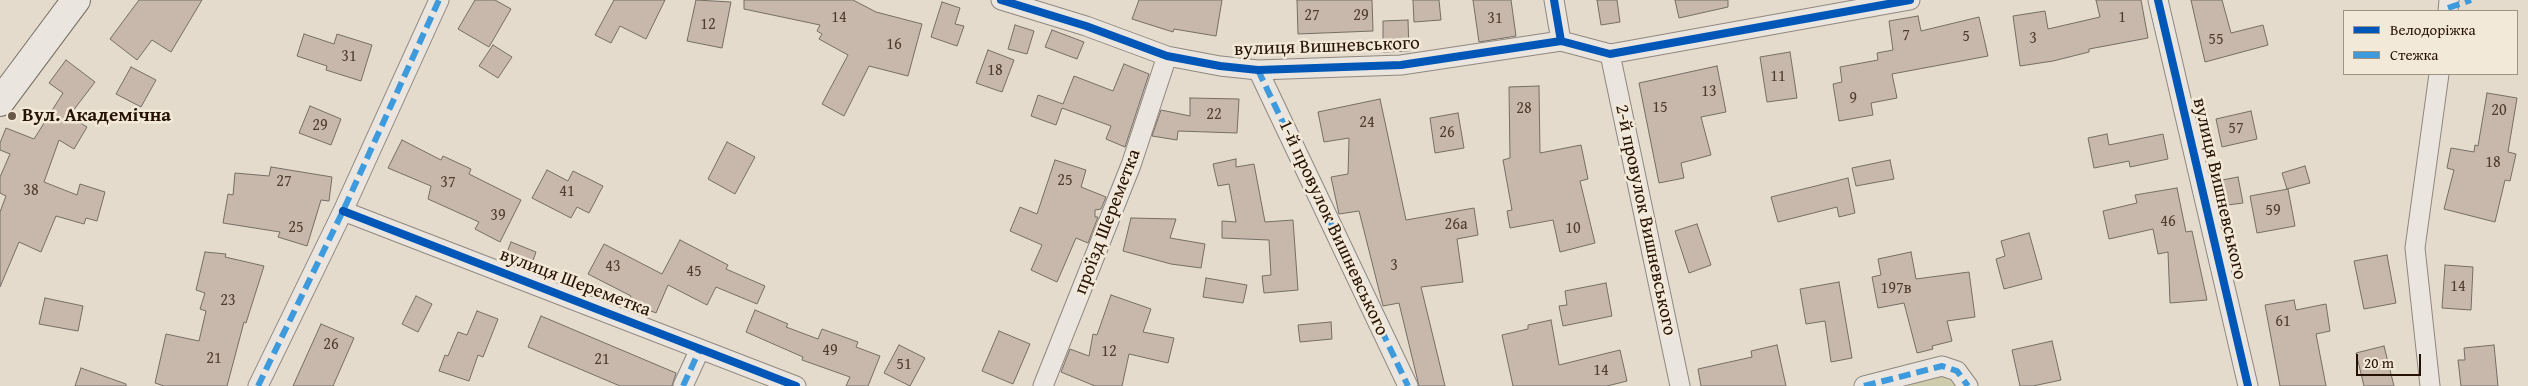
<!DOCTYPE html>
<html>
<head>
<meta charset="utf-8">
<style>
  body { margin:0 }
  #map { position:relative; width:2528px; height:386px; overflow:hidden; background:#e4dbcd; font-family:"Gentium Book Plus",serif }
  canvas { display:block }
  .legend { position:absolute; left:2343px; top:10px; width:175px; height:65px; box-sizing:border-box; background:#f3e9d9; border:1px solid #a19384; margin:0; padding:6px 9px; list-style:none; font-size:15px; color:#251204 }
  .legend li { display:flex; align-items:center; gap:10px; height:25px }
  .legend b { width:25px; border:1px solid #a19384 }
  .scale { position:absolute; left:2356px; top:354px; width:65px; height:22px; box-sizing:border-box; border:2px solid #251204; border-top:0; padding-left:6px; font-size:15px; line-height:18px; white-space:nowrap; color:#251204; -webkit-text-stroke:4px #f3e9d9; paint-order:stroke }
</style>
</head>
<body>
<div id="map">
<canvas width="2528" height="386"></canvas>
<ul class="legend">
<li><b style="height:6px;background:#0057b8"></b>Велодоріжка</li>
<li><b style="height:6px;background:#3c9add"></b>Стежка</li>
</ul>
<div class="scale">20 m</div>
</div>
<script>
const ctx = document.querySelector('canvas').getContext('2d');
ctx.lineJoin = 'round';
function paint(path, color) { ctx.fillStyle = color; ctx.fill(path, 'evenodd'); }
const toPath = rows => new Path2D(rows.map(r => 'M' + r).join(''));
function trace(path, color, width, dash) { ctx.strokeStyle = color; ctx.lineWidth = width; ctx.lineCap = dash ? 'butt' : 'round'; ctx.setLineDash(dash || []); ctx.stroke(path); }
function label(font, color, halo, rows, align = 'center') {
  ctx.font = font + ' "Gentium Book Plus",serif'; ctx.lineWidth = 5; ctx.setLineDash([]); ctx.textBaseline = 'middle'; ctx.strokeStyle = halo; ctx.fillStyle = color; for (const [text, x, y, turn = 0] of rows) {
    ctx.save(); ctx.translate(x, y); ctx.rotate((+turn || 0) * Math.PI / 180); ctx.textAlign = isNaN(turn) ? turn : align; if (halo) ctx.strokeText(text, 0, 0); ctx.fillText(text, 0, 0); ctx.restore();
  }
}
const green = toPath([
  [1933,367,1968,386,1864,386]
]);
const building = toPath([
  [139,0,202,0,171,52,152,40,137,60,110,39,139,0],
  [475,0,495,0,511,9,489,47,458,29,475,0],
  [614,0,665,0,646,39,620,26,611,43,595,35,614,0],
  [696,0,731,2,722,48,687,41,696,0],
  [744,0,853,0,876,12,922,24,908,76,869,66,844,116,822,104,848,55,819,39,822,34,817,31,820,25,744,9,744,0],
  [1139,0,1222,0,1216,36,1174,29,1173,32,1132,19,1139,0],
  [1297,0,1372,0,1373,31,1298,34,1297,0],
  [1413,0,1439,0,1441,20,1414,22,1413,0],
  [1473,0,1511,0,1516,36,1479,42,1473,0],
  [1597,0,1617,0,1620,22,1601,25,1597,0],
  [1675,0,1728,0,1728,7,1679,18,1675,0],
  [2096,0,2141,0,2148,38,2089,49,2089,52,2053,61,2020,66,2013,16,2045,11,2048,29,2100,17,2096,0],
  [2191,0,2222,0,2231,33,2263,25,2268,45,2205,62,2191,0],
  [942,2,960,8,955,24,964,26,957,46,931,37,942,2],
  [1918,16,1921,31,1979,17,1988,56,1892,74,1897,98,1871,103,1873,115,1839,121,1833,84,1842,82,1840,67,1878,60,1877,53,1893,50,1889,21,1918,16],
  [1408,20,1409,51,1383,52,1383,21,1408,20],
  [1015,25,1034,31,1027,54,1008,49,1015,25],
  [1052,30,1084,42,1077,59,1045,47,1052,30],
  [304,34,334,44,337,34,372,45,361,81,326,70,327,66,297,56,304,34],
  [493,45,512,57,498,78,479,66,493,45],
  [988,50,1014,60,1002,92,976,83,988,50],
  [1790,52,1797,98,1767,102,1760,57,1790,52],
  [66,60,95,82,69,116,87,127,74,149,59,140,44,182,77,195,80,184,105,192,97,221,86,218,84,224,56,216,41,252,19,242,0,287,0,212,6,196,0,193,0,177,10,154,0,150,0,143,6,128,34,139,63,93,49,83,66,60],
  [1124,64,1149,74,1125,147,1106,139,1111,126,1062,108,1056,125,1031,116,1038,95,1063,104,1074,76,1113,91,1124,64],
  [1717,66,1726,112,1701,117,1711,155,1681,163,1684,178,1659,183,1639,83,1717,66],
  [131,67,156,80,141,107,116,94,131,67],
  [1539,86,1540,153,1581,145,1588,179,1580,181,1595,243,1560,252,1553,220,1510,228,1507,211,1512,210,1503,160,1510,158,1509,87,1539,86],
  [2487,93,2517,98,2508,152,2516,154,2510,181,2505,180,2495,222,2444,209,2454,170,2447,168,2451,148,2474,152,2475,145,2478,146,2487,93],
  [1190,98,1239,99,1237,133,1178,131,1177,140,1152,136,1161,110,1190,116,1190,98],
  [1380,99,1406,220,1474,208,1478,235,1457,239,1463,282,1421,287,1445,386,1419,386,1399,303,1383,306,1359,211,1339,214,1331,177,1348,174,1349,138,1324,142,1318,112,1380,99],
  [310,106,341,119,331,145,299,133,310,106],
  [2251,111,2257,139,2222,147,2216,119,2251,111],
  [1458,113,1464,148,1435,153,1430,118,1458,113],
  [2107,134,2109,145,2163,134,2168,159,2130,167,2129,161,2094,168,2088,138,2107,134],
  [402,140,441,160,443,156,471,169,469,174,521,200,500,242,475,229,479,222,428,199,431,186,388,168,402,140],
  [727,142,755,157,735,194,708,179,727,142],
  [1236,159,1236,167,1254,164,1265,222,1293,220,1298,290,1264,293,1262,276,1271,275,1269,240,1222,238,1222,221,1236,222,1229,184,1218,186,1213,164,1236,159],
  [1055,160,1086,170,1081,187,1106,197,1101,209,1095,210,1095,217,1098,217,1088,243,1076,238,1057,282,1031,270,1042,245,1010,231,1020,207,1037,214,1055,160],
  [1890,160,1894,179,1856,186,1852,168,1890,160],
  [2305,166,2310,183,2287,189,2282,173,2305,166],
  [271,167,332,177,329,201,321,200,307,246,278,237,280,232,223,223,228,194,233,195,235,173,269,176,271,167],
  [547,170,568,181,573,171,603,186,589,213,577,207,571,218,532,198,547,170],
  [2238,177,2243,203,2220,206,2217,181,2238,177],
  [1848,178,1855,213,1839,217,1837,207,1778,222,1771,197,1848,178],
  [2177,188,2186,232,2192,231,2207,300,2170,303,2168,252,2158,254,2153,229,2109,239,2103,211,2137,203,2135,195,2177,188],
  [2288,189,2295,226,2257,233,2250,196,2288,189],
  [1131,218,1176,219,1170,238,1205,244,1201,268,1171,264,1123,251,1131,218],
  [1697,224,1711,265,1689,273,1675,231,1697,224],
  [2029,233,2042,279,2004,289,1996,259,2005,256,2001,241,2029,233],
  [680,240,728,265,726,269,765,286,757,304,716,287,707,305,668,285,656,313,629,302,631,296,588,274,604,244,662,274,680,240],
  [511,242,536,252,530,269,504,260,511,242],
  [205,252,226,254,225,257,264,266,246,323,244,322,227,386,164,386,155,383,166,334,199,341,206,311,200,309,205,293,196,290,205,252],
  [1911,252,1916,279,1969,272,1975,317,1947,321,1952,341,1932,346,1933,349,1917,353,1904,303,1878,308,1872,277,1881,275,1878,259,1911,252],
  [2387,255,2396,303,2364,309,2354,261,2387,255],
  [2445,265,2473,267,2471,310,2442,308,2445,265],
  [1206,278,1247,285,1243,303,1203,297,1206,278],
  [1839,282,1852,358,1831,362,1825,321,1806,324,1800,289,1839,282],
  [1606,283,1612,316,1563,326,1559,306,1567,305,1565,291,1606,283],
  [1111,295,1151,309,1143,332,1174,338,1168,363,1129,354,1122,386,1095,386,1061,372,1070,349,1089,356,1093,334,1097,335,1111,295],
  [416,296,432,304,418,332,402,324,416,296],
  [45,298,83,306,78,331,39,324,45,298],
  [2294,300,2296,310,2326,304,2330,331,2316,334,2326,386,2280,386,2265,305,2294,300],
  [755,310,788,324,786,327,818,339,822,329,858,342,856,347,880,356,868,386,846,386,850,377,802,360,803,357,746,332,755,310],
  [477,311,498,319,483,357,478,355,469,381,439,371,445,355,448,356,458,332,467,335,477,311],
  [541,316,676,373,672,386,620,386,528,347,541,316],
  [1551,320,1559,365,1620,350,1627,381,1607,386,1513,386,1502,335,1528,329,1528,325,1551,320],
  [1331,322,1332,339,1300,342,1298,325,1331,322],
  [321,324,354,338,333,386,293,386,321,324],
  [999,331,1030,344,1013,384,982,371,999,331],
  [2052,341,2061,380,2033,386,2020,386,2012,350,2052,341],
  [899,345,925,358,910,386,884,373,899,345],
  [1777,345,1786,386,1701,386,1698,369,1752,357,1751,351,1777,345],
  [2494,345,2498,386,2461,386,2458,360,2465,360,2464,348,2494,345],
  [2384,346,2394,386,2364,386,2356,353,2384,346],
  [81,368,126,384,126,386,75,386,81,368]
]);
const street = toPath([
  [1001,0,1086,26,1167,56,1220,66,1258,70,1401,65,1561,41,1554,0],
  [2158,0,2248,386],
  [2448,11,2449,0],
  [1561,41,1610,54,1910,0],
  [1610,54,1680,386],
  [1258,70,1408,386],
  [343,211,796,386],
  [258,386,343,211,439,0],
  [683,386,700,349],
  [1043,386,1131,165,1167,56],
  [1864,386,1942,366,1957,371,1968,386],
  [2430,386,2415,248,2439,74]
]);
const secondary = toPath([
  [0,102,76,0]
]);
const quiet = toPath([
  [2448,8,2471,0],
  [1258,70,1408,386],
  [258,386,343,211,439,0],
  [683,386,700,349],
  [1864,386,1942,366,1957,371,1968,386]
]);
const cycleway = toPath([
  [1001,0,1086,26,1167,56,1220,66,1258,70,1401,65,1561,41,1554,0],
  [2158,0,2248,386],
  [1561,41,1610,54,1910,0],
  [343,211,796,386]
]);
const markers = [
  [12,116,5,"#68584a"]
];
const numberNames = [
  ["27",1312,16],
  ["29",1361,16],
  ["14",839,18],
  ["1",2122,18],
  ["31",1495,19],
  ["12",708,25],
  ["7",1906,36],
  ["5",1966,37],
  ["3",2033,39],
  ["55",2216,40],
  ["16",894,45],
  ["31",349,57],
  ["18",995,71],
  ["11",1778,77],
  ["13",1709,92],
  ["9",1853,99],
  ["15",1660,108],
  ["28",1524,109],
  ["20",2499,111],
  ["22",1214,115],
  ["24",1367,123],
  ["29",320,126],
  ["57",2236,129],
  ["26",1447,133],
  ["18",2493,163],
  ["25",1065,181],
  ["27",284,182],
  ["37",448,183],
  ["38",31,191],
  ["41",567,192],
  ["59",2273,211],
  ["39",498,216],
  ["46",2168,222],
  ["26а",1456,225],
  ["25",296,228],
  ["10",1573,229],
  ["3",1394,266],
  ["43",613,267],
  ["45",694,272],
  ["14",2458,287],
  ["197в",1896,289],
  ["23",228,301],
  ["61",2283,322],
  ["26",331,345],
  ["49",830,351],
  ["12",1109,352],
  ["21",214,359],
  ["21",602,360],
  ["51",904,365],
  ["14",1601,371]
];
const streetNames = [
  ["вулиця Вишневського",1327,47,-2],
  ["вулиця Вишневського",2219,189,77],
  ["2-й провулок Вишневського",1645,220,78],
  ["проїзд Шереметка",1108,222,-69],
  ["1-й провулок Вишневського",1333,228,65],
  ["вулиця Шереметка",575,283,21]
];
const poiNames = [
  ["Вул. Академічна",22,116]
];
paint(green, '#cdccad');
paint(building, '#c8b8ac');
trace(building, '#756e64', 1);
trace(street, '#90887f', 21);
trace(secondary, '#756e64', 30);
trace(street, '#eae5de', 19);
trace(secondary, '#eae5de', 28);
trace(quiet, '#3c9add', 6, [12, 6]);
trace(cycleway, '#0057b8', 8);
for (const [x, y, r, color] of markers) { const dot = new Path2D(); dot.arc(x, y, r, 0, 2 * Math.PI); ctx.fillStyle = color; ctx.fill(dot); trace(dot, '#f3e9d9', 2); }
label('16px', '#4e3c2e', null, numberNames);
label('19px', '#251204', '#f3e9d9', streetNames);
label('bold 19px', '#251204', '#f3e9d9', poiNames, 'left');
</script>
</body>
</html>
